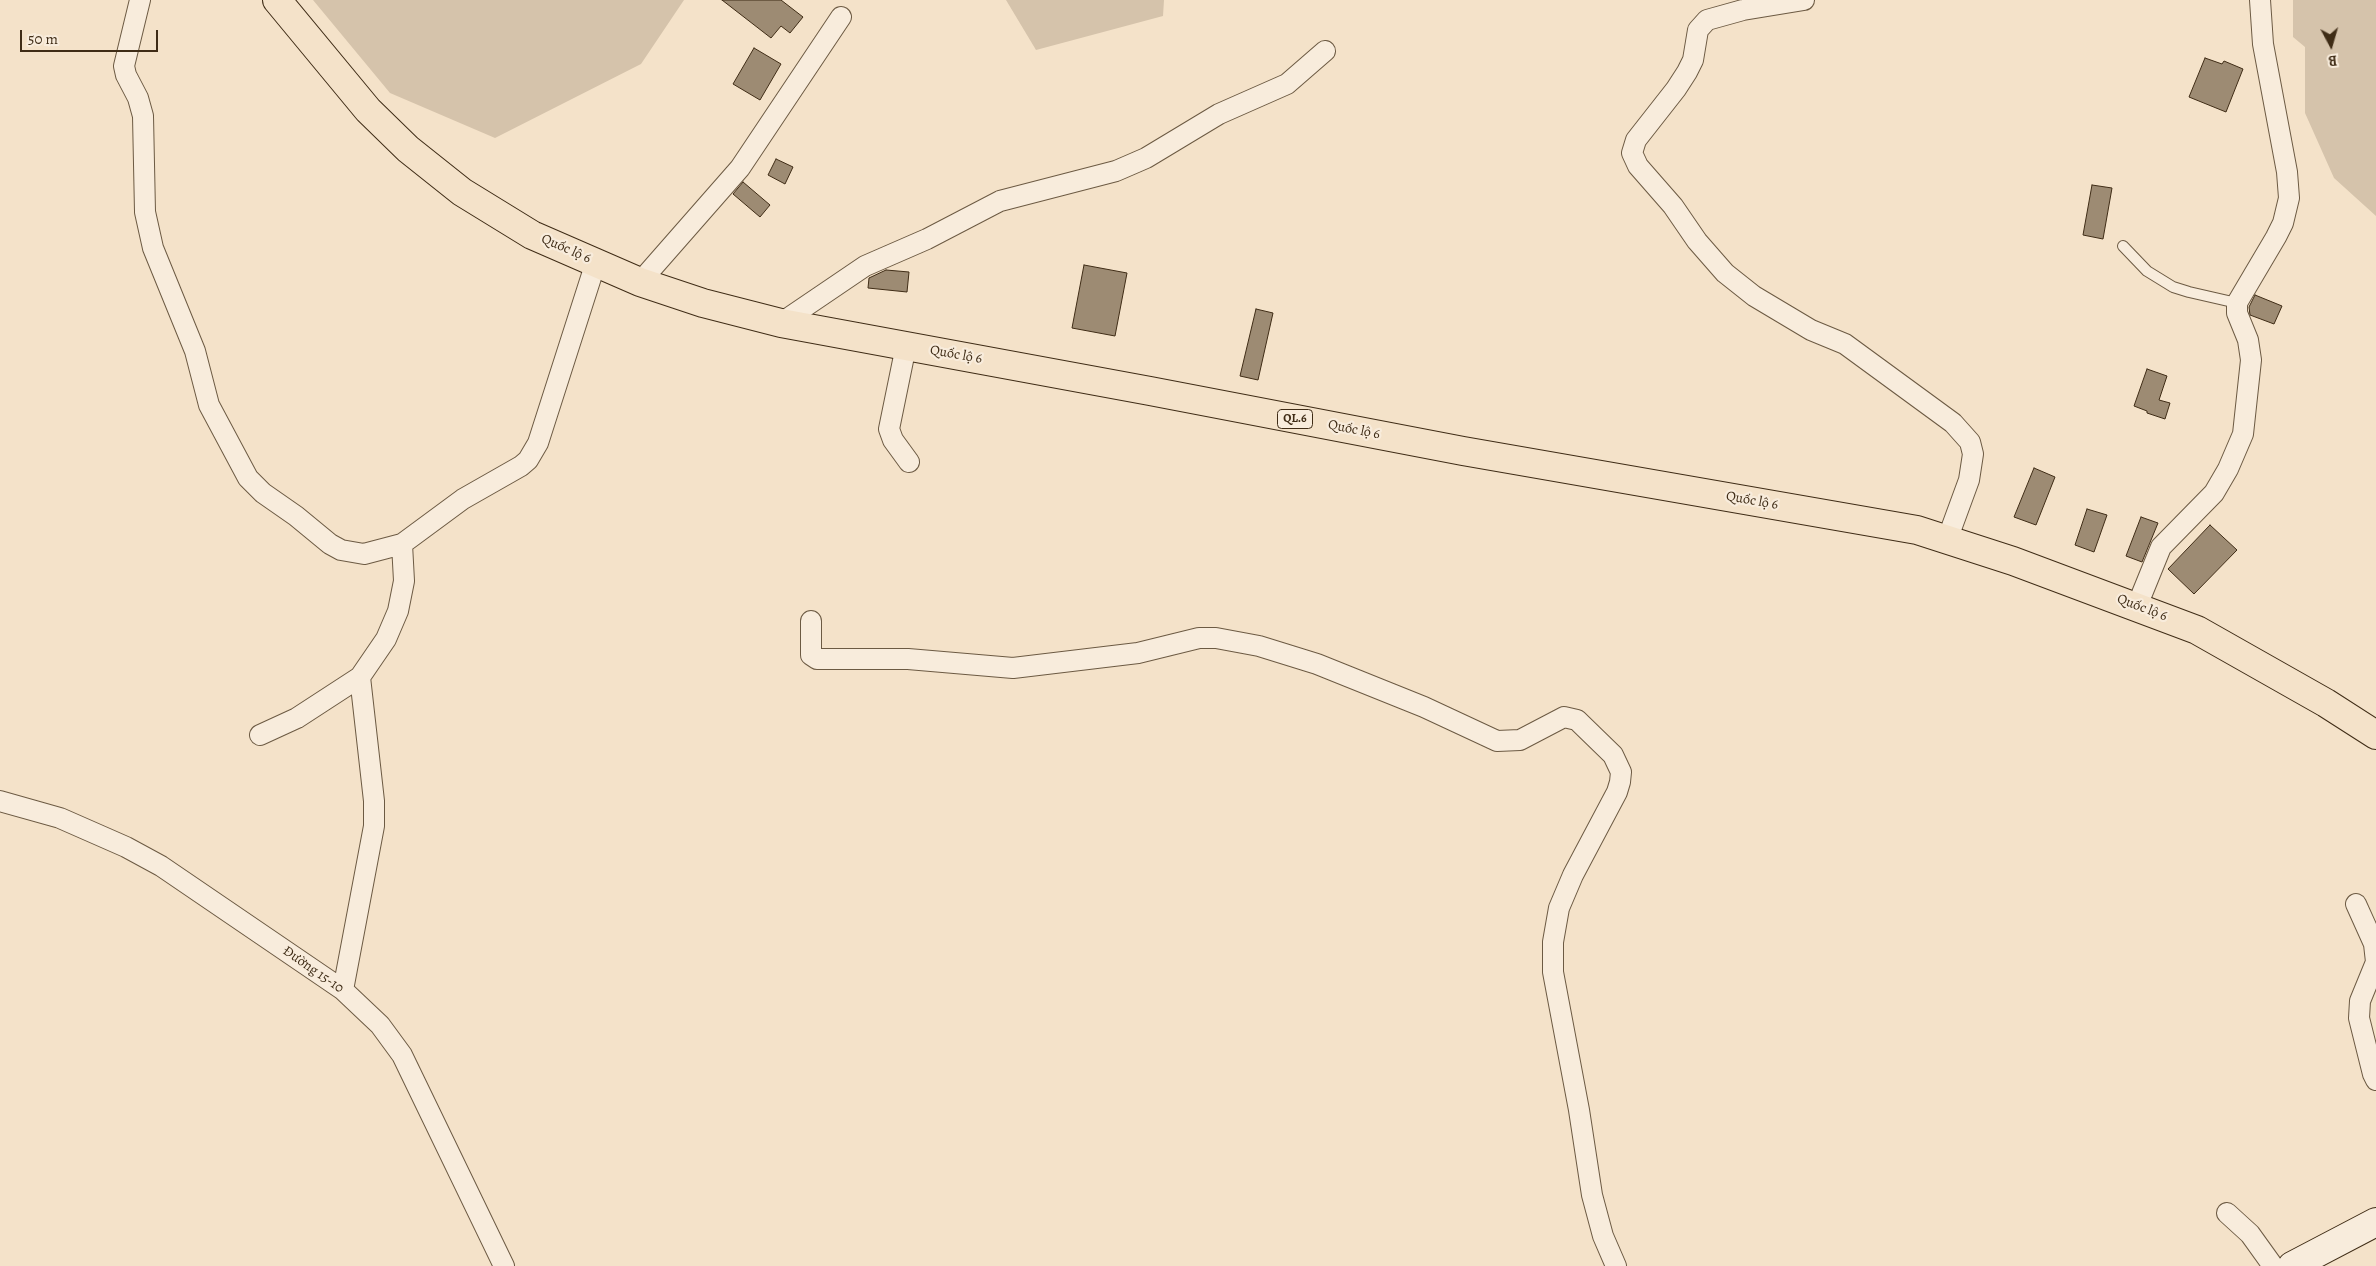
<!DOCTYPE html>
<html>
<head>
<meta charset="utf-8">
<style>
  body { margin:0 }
  #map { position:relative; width:2376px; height:1266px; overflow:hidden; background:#f4e2c9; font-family:Alegreya,serif }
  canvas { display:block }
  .north { position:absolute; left:2306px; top:20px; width:50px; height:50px; -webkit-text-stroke:4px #f8ecdc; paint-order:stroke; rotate:174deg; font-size:14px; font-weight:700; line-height:20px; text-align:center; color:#3f2c16 }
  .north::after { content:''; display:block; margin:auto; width:18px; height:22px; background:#3f2c16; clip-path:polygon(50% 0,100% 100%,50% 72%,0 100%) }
  .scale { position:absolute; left:20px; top:30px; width:138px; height:22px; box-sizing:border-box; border:2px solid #3f2c16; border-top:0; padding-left:6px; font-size:15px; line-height:18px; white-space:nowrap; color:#3f2c16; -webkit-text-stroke:4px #f8ecdc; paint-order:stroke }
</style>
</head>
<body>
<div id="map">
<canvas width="2376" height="1266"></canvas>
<div class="north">B</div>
<div class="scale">50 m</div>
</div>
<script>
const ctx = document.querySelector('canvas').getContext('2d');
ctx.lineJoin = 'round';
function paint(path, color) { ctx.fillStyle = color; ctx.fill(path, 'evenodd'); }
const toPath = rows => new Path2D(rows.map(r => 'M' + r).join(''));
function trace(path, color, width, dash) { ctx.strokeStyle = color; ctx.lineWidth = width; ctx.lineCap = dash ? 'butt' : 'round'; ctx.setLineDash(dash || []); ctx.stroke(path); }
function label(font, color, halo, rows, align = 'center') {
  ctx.font = font + ' Alegreya,serif'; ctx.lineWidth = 4.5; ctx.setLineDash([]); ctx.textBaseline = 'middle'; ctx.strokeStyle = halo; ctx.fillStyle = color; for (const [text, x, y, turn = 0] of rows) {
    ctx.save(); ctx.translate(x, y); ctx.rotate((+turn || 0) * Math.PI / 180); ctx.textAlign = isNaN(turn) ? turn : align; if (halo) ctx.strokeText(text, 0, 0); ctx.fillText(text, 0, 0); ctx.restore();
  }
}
const green = toPath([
  [313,0,684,0,641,64,495,138,390,93],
  [1006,0,1164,0,1163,16,1036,50],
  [2293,0,2376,0,2376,216,2334,178,2305,113,2305,47,2293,37]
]);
const building = toPath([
  [722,0,781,0,803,17,790,33,781,26,771,38,722,0],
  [754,48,781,64,760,100,733,84,754,48],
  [2205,58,2222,64,2224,61,2243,69,2226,112,2189,97,2205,58],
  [776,159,793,167,785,184,768,175,776,159],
  [743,182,770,205,760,217,733,194,743,182],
  [2092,185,2112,188,2103,239,2083,235,2092,185],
  [1084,265,1127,273,1115,336,1072,328,1084,265],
  [886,270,909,272,907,292,868,288,869,278,886,270],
  [2255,295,2282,306,2274,324,2250,315,2249,307,2255,295],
  [1256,309,1273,313,1258,380,1240,376,1256,309],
  [2147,369,2167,376,2159,400,2170,403,2165,419,2147,413,2147,411,2134,406,2147,369],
  [2034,468,2055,477,2036,525,2014,517,2034,468],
  [2087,509,2107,515,2094,552,2075,545,2087,509],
  [2141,517,2158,523,2142,562,2126,556,2141,517],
  [2210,525,2237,550,2194,594,2168,569,2210,525]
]);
const lane = toPath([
  [2123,246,2147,271,2173,287,2189,292,2237,303]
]);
const street = toPath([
  [140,0,124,66,126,75,138,98,143,116,145,212,153,248,195,351,209,405,248,478,263,493,296,516,330,544,341,550,364,554,402,544,463,499,521,466,528,460,538,443,596,262],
  [1804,0,1743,10,1707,20,1698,30,1693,60,1687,72,1676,89,1636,140,1632,153,1638,166,1673,206,1697,241,1725,273,1754,296,1811,330,1845,344,1953,423,1970,442,1973,454,1969,480,1947,540],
  [640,282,740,168,841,17],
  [781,323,865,266,927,239,1000,201,1116,171,1146,158,1219,114,1287,84,1325,51],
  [906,346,889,429,893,440,909,462],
  [2137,606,2161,547,2214,493,2228,469,2243,434,2251,360,2248,340,2237,313,2237,303,2276,237,2283,223,2289,198,2287,172,2263,44,2260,0],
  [811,621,811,655,817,659,908,659,1013,668,1138,653,1199,638,1216,638,1259,646,1317,664,1424,707,1497,741,1520,740,1564,717,1577,720,1613,755,1621,772,1620,782,1617,792,1573,875,1559,908,1553,942,1553,972,1579,1110,1592,1195,1603,1236,1616,1266],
  [260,735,297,718,360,677,386,639,398,611,404,581,402,544],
  [0,801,60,818,126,847,161,866,343,990,380,1025,402,1055,504,1266],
  [2356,904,2374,944,2376,962,2360,1001,2359,1018,2373,1074,2376,1080],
  [343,990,374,826,374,801,360,677],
  [2227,1213,2250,1234,2273,1266]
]);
const secondary = toPath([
  [2292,1266,2376,1222]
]);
const highway = toPath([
  [277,0,368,110,408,149,462,192,532,235,640,282,703,303,781,323,1150,391,1463,451,1917,530,2013,561,2197,630,2326,703,2376,735]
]);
const shields = [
  [1295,419,35]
];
const shieldNames = [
  ["QL.6",1295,419]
];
const streetNames = [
  ["Quốc lộ 6",566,249,24],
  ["Quốc lộ 6",956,355,10],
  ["Quốc lộ 6",1354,430,11],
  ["Quốc lộ 6",1752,501,10],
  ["Quốc lộ 6",2142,608,21],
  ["Đường 15-10",313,970,35]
];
paint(green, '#d5c3ab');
paint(building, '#9d8b73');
trace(building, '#3f2c16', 1);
trace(lane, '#6c5a43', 12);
trace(street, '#6c5a43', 22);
trace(secondary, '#3f2c16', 30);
trace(highway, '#3f2c16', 30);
trace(lane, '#f8ecdc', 10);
trace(street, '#f8ecdc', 20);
trace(secondary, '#f8ecdc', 28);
trace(highway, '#f4e2c9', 28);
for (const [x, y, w] of shields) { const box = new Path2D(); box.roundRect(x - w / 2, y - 9.5, w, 19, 4); ctx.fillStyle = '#f8ecdc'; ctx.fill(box); trace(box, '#3f2c16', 1); }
label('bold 12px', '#3f2c16', null, shieldNames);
label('14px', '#3f2c16', '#f8ecdc', streetNames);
</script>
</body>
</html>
